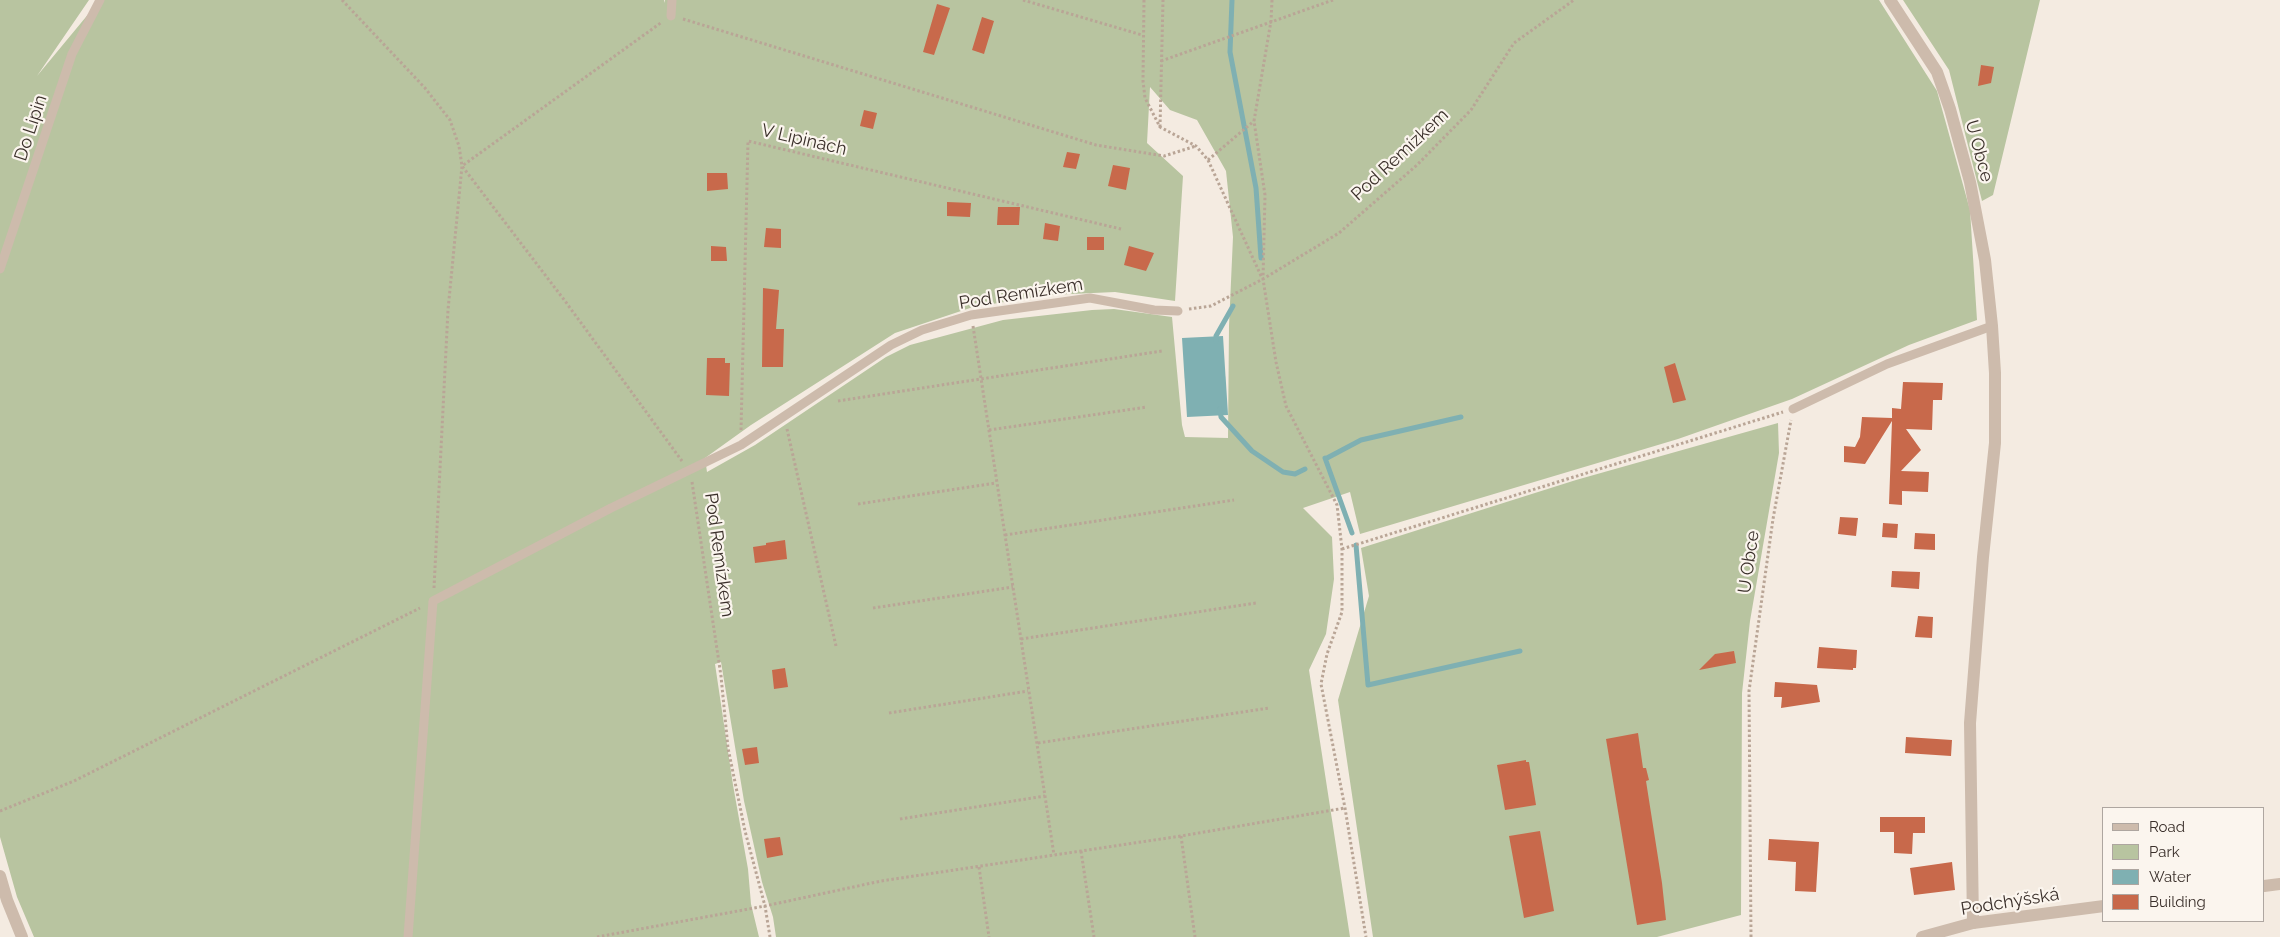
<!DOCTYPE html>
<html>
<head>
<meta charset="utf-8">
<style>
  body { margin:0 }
  #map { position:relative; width:2280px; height:937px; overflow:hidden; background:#f4ebe1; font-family:Raleway,sans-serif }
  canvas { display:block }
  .legend { position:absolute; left:2102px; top:807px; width:162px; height:115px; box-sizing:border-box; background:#fbf5ee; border:1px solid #aea6a0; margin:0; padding:6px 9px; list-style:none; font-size:15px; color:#3b302b }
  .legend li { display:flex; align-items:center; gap:10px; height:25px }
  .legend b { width:25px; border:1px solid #aea6a0 }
</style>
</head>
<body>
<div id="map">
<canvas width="2280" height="937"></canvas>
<ul class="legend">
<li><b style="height:6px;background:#cdbbac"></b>Road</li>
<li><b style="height:14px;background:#b8c4a0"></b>Park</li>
<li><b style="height:14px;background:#7fb0b2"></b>Water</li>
<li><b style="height:14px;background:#c8694b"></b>Building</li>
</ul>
</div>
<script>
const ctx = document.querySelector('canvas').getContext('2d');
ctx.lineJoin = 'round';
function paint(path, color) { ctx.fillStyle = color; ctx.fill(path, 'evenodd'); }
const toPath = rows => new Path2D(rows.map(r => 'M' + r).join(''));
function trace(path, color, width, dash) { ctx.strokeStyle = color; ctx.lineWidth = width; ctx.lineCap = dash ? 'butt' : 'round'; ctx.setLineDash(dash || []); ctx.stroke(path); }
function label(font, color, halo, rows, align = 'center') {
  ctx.font = font + ' Raleway,sans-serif'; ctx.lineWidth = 4.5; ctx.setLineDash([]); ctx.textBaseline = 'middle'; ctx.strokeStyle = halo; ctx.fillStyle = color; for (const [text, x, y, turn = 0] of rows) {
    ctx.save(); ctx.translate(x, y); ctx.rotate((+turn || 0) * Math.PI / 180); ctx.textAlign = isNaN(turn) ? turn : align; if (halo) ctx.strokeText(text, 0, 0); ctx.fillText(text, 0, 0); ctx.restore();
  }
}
const green = toPath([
  [0,0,89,0,37,76,100,0,664,0,664,3,665,0,1879,0,1937,91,1970,210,1977,320,1909,345,1792,399,1678,439,1360,534,1350,492,1303,508,1332,537,1334,579,1326,634,1309,670,1350,937,776,937,773,917,762,882,744,801,721,662,715,664,733,785,748,869,751,904,759,937,34,937,17,897,0,837],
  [1150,87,1170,110,1197,120,1226,171,1233,237,1229,326,1228,438,1185,437,1182,425,1172,317,1114,309,1092,310,1003,320,910,345,886,357,755,445,707,472,705,458,751,425,895,333,973,307,1049,295,1115,292,1175,301,1183,176,1147,143],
  [1903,0,2040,0,1993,195,1982,201,1949,70],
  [1778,423,1779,453,1750,621,1742,693,1741,915,1657,937,1373,937,1338,700,1369,596,1361,548,1576,480]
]);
const water = toPath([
  [1223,336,1228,415,1187,417,1182,338]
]);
const stream = toPath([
  [1232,0,1230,52,1256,188,1261,258],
  [1216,341,1216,336,1233,306],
  [1220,409,1221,417,1252,451,1283,472,1295,474,1305,469],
  [1325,458,1352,533],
  [1327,458,1361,440,1461,417],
  [1356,545,1368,685,1520,651]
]);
const building = toPath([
  [937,4,950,8,934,55,923,52],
  [982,17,994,21,984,54,972,50],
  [1981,65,1994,67,1991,83,1978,86],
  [864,110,877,113,873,129,860,126],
  [1067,152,1080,154,1076,169,1063,167],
  [1113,165,1130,168,1126,190,1108,186],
  [707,173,727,173,728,189,707,191],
  [947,202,971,203,970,217,947,216],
  [998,207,1020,207,1019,225,997,225],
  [1045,223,1060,226,1058,241,1043,239],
  [766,228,781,229,781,248,764,247],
  [1087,237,1104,237,1104,250,1087,250],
  [711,246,726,247,727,261,711,261],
  [1129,246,1154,253,1146,271,1124,265],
  [763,288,779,290,776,329,784,329,783,367,762,367],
  [707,358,725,358,725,363,730,363,729,396,706,395],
  [1675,363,1686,400,1673,403,1664,367],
  [1903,382,1943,383,1942,400,1933,400,1932,430,1906,429,1921,450,1901,471,1929,472,1928,492,1902,491,1902,505,1889,504,1892,421,1865,464,1844,462,1844,446,1855,447,1860,437,1862,417,1892,418,1892,408,1901,409],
  [1840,517,1858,518,1856,536,1838,534],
  [1883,523,1898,524,1897,538,1882,537],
  [1915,533,1935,534,1935,550,1914,549],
  [785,540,787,559,755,563,753,547,766,545,766,543],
  [1892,571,1920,572,1919,589,1891,587],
  [1918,616,1933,617,1932,638,1915,637],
  [1819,647,1857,650,1856,668,1853,668,1853,670,1817,668],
  [1734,651,1736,663,1699,670,1715,654],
  [785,668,788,687,774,689,772,670],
  [1775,682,1817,685,1820,702,1781,708,1782,697,1774,697],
  [1638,733,1643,768,1646,768,1649,780,1646,781,1662,883,1666,920,1637,925,1606,739],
  [1906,737,1952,740,1951,756,1905,753],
  [757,747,759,763,745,765,742,749],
  [1526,760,1526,762,1529,762,1536,805,1505,810,1497,765],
  [1880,817,1925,817,1925,833,1913,833,1912,854,1894,853,1894,832,1880,832],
  [1540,831,1554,911,1524,918,1509,836],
  [780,837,783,855,767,858,764,839],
  [1769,839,1819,842,1816,892,1795,891,1796,862,1768,860],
  [1952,862,1955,890,1914,895,1910,868]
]);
const path = toPath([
  [342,0,425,88,450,120,459,146,462,166,565,301,682,461],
  [1023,0,1142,35],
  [1144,0,1143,81,1145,98,1160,127,1196,146,1208,160,1262,278],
  [1272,0,1271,21,1254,121,1265,195,1263,279,1276,362,1286,406,1337,505,1342,549,1342,612,1327,654,1321,684,1345,808,1366,937],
  [683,19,1096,145,1164,156,1196,146],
  [1161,61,1333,0],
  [1160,127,1163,0],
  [1208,160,1254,121],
  [1189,309,1211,306,1263,279,1339,233,1417,165,1471,110,1514,43,1574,0],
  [973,326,1054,855],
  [838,401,1162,351],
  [787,429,836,646],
  [741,430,748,141,1121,229],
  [989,430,1147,407],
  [692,482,721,676,728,748,745,831,765,906,770,937],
  [858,504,996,483],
  [1005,535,1234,500],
  [1342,549,1783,412],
  [434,588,448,310,462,166,662,22],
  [873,608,1013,587],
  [1021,639,1256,603],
  [889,713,1028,691],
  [1038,743,1269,708],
  [0,811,74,781,420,608],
  [900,819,1045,796],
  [1181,836,1195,937],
  [1081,851,1094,937],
  [979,867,989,937],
  [597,937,765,906,881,881,1181,836,1345,808],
  [1751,937,1749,691,1773,519,1791,420]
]);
const service = toPath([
  [671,16,672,0],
  [0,269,72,54,100,0],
  [1793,409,1887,364,1992,326],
  [408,937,433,601,611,508,741,445,891,345,922,330,971,315,1090,298,1154,310,1178,311]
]);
const minor = toPath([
  [1890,0,1937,72,1950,109,1970,182,1985,260,1992,326,1995,373,1995,443,1983,557,1970,723,1973,923]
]);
const tertiary = toPath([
  [0,876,7,900,22,937],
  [2264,886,2280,884],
  [1922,937,1973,923,2104,906]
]);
const streetNames = [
  ["Do Lipin",31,128,-72],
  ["V Lipinách",804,140,13],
  ["U Obce",1979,151,75],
  ["Pod Remízkem",1400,155,-43],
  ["Pod Remízkem",1021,294,-9],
  ["Pod Remízkem",719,555,82],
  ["U Obce",1749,562,-82],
  ["Podchýšská",2010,902,-9]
];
paint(green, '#b8c4a0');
paint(water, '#7fb0b2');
trace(stream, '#7fb0b2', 5);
paint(building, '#c8694b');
trace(path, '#b9a596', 3, [2.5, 2.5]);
trace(service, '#cdbbac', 9);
trace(minor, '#cdbbac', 12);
trace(tertiary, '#cdbbac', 12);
label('18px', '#3b302b', '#fbf5ee', streetNames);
</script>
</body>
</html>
